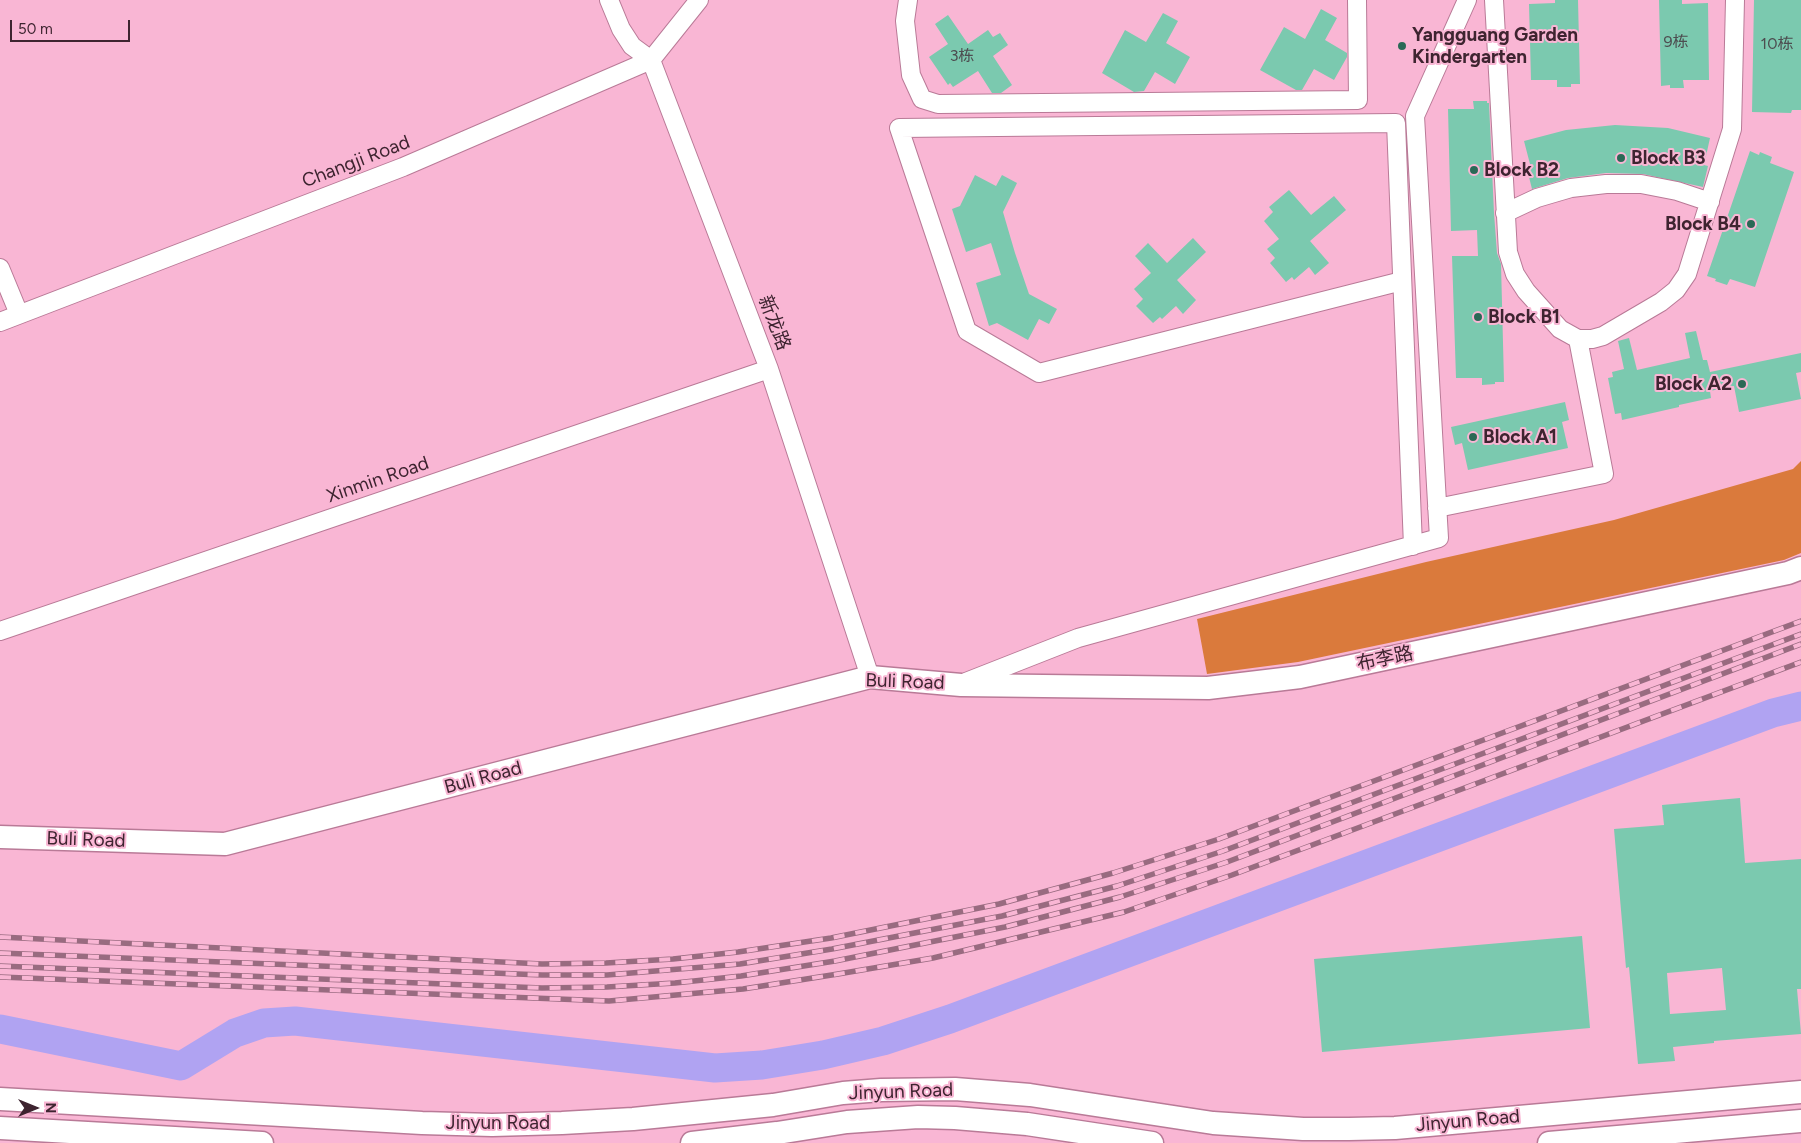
<!DOCTYPE html>
<html>
<head>
<meta charset="utf-8">
<style>
  body { margin:0 }
  #map { position:relative; width:1801px; height:1143px; overflow:hidden; background:#f9b6d4; font-family:Figtree,sans-serif }
  canvas { display:block }
  .north { position:absolute; left:10px; top:1083px; width:50px; height:50px; -webkit-text-stroke:4px #f9b6d4; paint-order:stroke; rotate:90deg; font-size:14px; font-weight:700; line-height:20px; text-align:center; color:#3e2430 }
  .north::after { content:''; display:block; margin:auto; width:18px; height:22px; background:#3e2430; clip-path:polygon(50% 0,100% 100%,50% 72%,0 100%) }
  .scale { position:absolute; left:10px; top:20px; width:120px; height:22px; box-sizing:border-box; border:2px solid #3e2430; border-top:0; padding-left:6px; font-size:15px; line-height:18px; white-space:nowrap; color:#3e2430; -webkit-text-stroke:4px #f9b6d4; paint-order:stroke }
</style>
</head>
<body>
<div id="map">
<canvas width="1801" height="1143"></canvas>
<div class="north">N</div>
<div class="scale">50 m</div>
</div>
<script>
const ctx = document.querySelector('canvas').getContext('2d');
ctx.lineJoin = 'round';
function paint(path, color) { ctx.fillStyle = color; ctx.fill(path, 'evenodd'); }
const toPath = rows => new Path2D(rows.map(r => 'M' + r).join(''));
function trace(path, color, width, dash) { ctx.strokeStyle = color; ctx.lineWidth = width; ctx.lineCap = dash ? 'butt' : 'round'; ctx.setLineDash(dash || []); ctx.stroke(path); }
function label(font, color, halo, rows, align = 'center') {
  ctx.font = font + ' Figtree,"Noto Sans SC",sans-serif'; ctx.lineWidth = 4; ctx.setLineDash([]); ctx.textBaseline = 'middle'; ctx.strokeStyle = halo; ctx.fillStyle = color; for (const [text, x, y, turn = 0] of rows) {
    ctx.save(); ctx.translate(x, y); ctx.rotate((+turn || 0) * Math.PI / 180); ctx.textAlign = isNaN(turn) ? turn : align; if (halo) ctx.strokeText(text, 0, 0); ctx.fillText(text, 0, 0); ctx.restore();
  }
}
const forest = toPath([
  [1801,461,1801,553,1784,560,1298,662,1207,674,1197,619,1426,562,1614,520,1793,469]
]);
const river = toPath([
  [0,1029,181,1066,235,1033,264,1023,295,1021,715,1068,762,1065,823,1055,883,1041,950,1019,1773,713,1801,706]
]);
const building = toPath([
  [1555,0,1578,0,1580,84,1571,84,1571,87,1557,87,1557,80,1531,80,1529,4,1555,3],
  [1659,0,1682,0,1682,4,1708,3,1709,80,1683,80,1684,88,1670,88,1670,85,1661,86],
  [1754,0,1801,0,1801,110,1792,110,1791,113,1752,112],
  [1321,9,1337,18,1325,40,1347,53,1347,57,1334,80,1314,69,1302,90,1296,90,1260,70,1284,27,1305,39],
  [1163,13,1178,21,1166,43,1190,57,1175,84,1155,72,1144,91,1134,92,1102,73,1125,30,1146,42],
  [948,15,968,44,988,30,993,37,1000,33,1008,45,993,56,1012,85,1001,93,992,93,978,71,953,87,950,83,948,85,929,57,948,44,935,24],
  [1473,101,1487,101,1487,103,1489,103,1494,213,1497,253,1501,264,1504,382,1495,382,1495,384,1482,385,1482,378,1456,378,1452,256,1478,256,1477,230,1451,231,1448,109,1474,109],
  [1615,125,1668,128,1710,138,1704,165,1708,166,1703,187,1643,174,1606,173,1568,178,1532,189,1527,169,1531,168,1524,141,1566,130],
  [1750,151,1759,155,1760,152,1772,157,1770,163,1794,172,1755,287,1730,279,1727,285,1715,281,1716,279,1707,276],
  [975,175,996,186,1002,175,1017,183,1003,212,1015,253,1029,294,1057,309,1049,324,1039,319,1028,340,997,323,989,326,976,283,1001,275,991,243,966,252,952,209,960,206],
  [1289,190,1311,215,1334,196,1346,210,1310,241,1329,263,1315,275,1309,267,1294,280,1292,277,1286,282,1270,263,1275,258,1267,249,1279,239,1264,221,1273,212,1269,207],
  [1193,238,1206,252,1177,280,1196,300,1183,314,1176,306,1162,319,1160,317,1153,323,1136,306,1143,299,1134,289,1151,273,1135,256,1148,243,1167,263],
  [1696,331,1703,360,1707,360,1710,372,1801,353,1801,372,1796,373,1801,399,1739,412,1734,386,1710,391,1711,398,1679,405,1679,407,1622,420,1621,413,1615,414,1608,378,1613,377,1612,372,1624,369,1618,341,1629,338,1637,370,1690,358,1685,333],
  [1565,402,1569,420,1562,422,1568,448,1468,470,1462,443,1455,445,1451,427],
  [1740,798,1745,863,1801,859,1801,989,1797,989,1801,1034,1714,1041,1714,1043,1673,1047,1675,1061,1638,1064,1629,967,1626,968,1614,829,1664,825,1662,805],
  [1722,968,1726,1010,1670,1014,1667,973],
  [1582,936,1590,1028,1322,1052,1314,959]
]);
const minor = toPath([
  [609,0,621,29,632,46,651,60,769,369,870,677],
  [908,0,905,21,911,75,922,99,938,104,1358,100,1357,0],
  [1494,0,1508,252,1515,274,1526,291,1560,329,1578,339,1592,339,1603,336,1661,302,1676,290,1687,274,1732,129,1735,0],
  [1505,213,1537,198,1571,188,1606,184,1641,184,1677,191,1710,202],
  [0,268,19,314],
  [1402,281,1039,373,967,331,899,128,1396,123,1403,299,1413,546],
  [0,322,403,167,651,60,699,0],
  [1437,508,1604,474,1578,339],
  [0,631,769,369],
  [966,682,1078,638,1439,538,1415,116,1467,0]
]);
const major = toPath([
  [0,837,225,844,870,677,961,685,1208,688,1300,677,1788,573,1801,568],
  [0,1099,422,1123,492,1125,562,1123,633,1119,773,1105,843,1093,881,1090,955,1089,1030,1095,1213,1123,1303,1129,1349,1129,1395,1128,1801,1092],
  [0,1128,262,1143],
  [692,1143,777,1133,847,1122,918,1117,955,1118,1027,1124,1152,1143],
  [1549,1143,1801,1121]
]);
const rail = toPath([
  [0,937,542,964,606,963,673,959,738,952,831,938,999,904,1113,873,1219,839,1801,621],
  [0,953,542,975,607,975,740,964,832,949,1002,916,1117,886,1223,851,1801,634],
  [0,966,542,988,607,987,675,983,741,976,835,961,1005,927,1120,897,1227,862,1801,644],
  [0,977,609,1001,743,989,838,974,933,958,1124,912,1232,875,1801,662]
]);
const markers = [
  [1402,46,5,"#2a6956"],
  [1621,158,5,"#2a6956"],
  [1474,170,5,"#2a6956"],
  [1751,224,5,"#2a6956"],
  [1478,317,5,"#2a6956"],
  [1742,384,5,"#2a6956"],
  [1473,437,5,"#2a6956"]
];
const numberNames = [
  ["9栋",1676,42],
  ["10栋",1777,44],
  ["3栋",962,56]
];
const poiNames = [
  ["Yangguang Garden",1412,35],
  ["Kindergarten",1412,57],
  ["Block B3",1631,158],
  ["Block B2",1484,170],
  ["Block B4",1741,224,"right"],
  ["Block B1",1488,317],
  ["Block A2",1732,384,"right"],
  ["Block A1",1483,437]
];
const streetNames = [
  ["Changji Road",356,162,-21],
  ["新龙路",774,323,69],
  ["Xinmin Road",378,480,-19],
  ["布李路",1385,659,-12],
  ["Buli Road",905,682,2],
  ["Buli Road",483,778,-15],
  ["Buli Road",86,840,2],
  ["Jinyun Road",901,1092,-2],
  ["Jinyun Road",1468,1121,-5],
  ["Jinyun Road",498,1123]
];
paint(forest, '#da7a3c');
trace(river, '#b0a3f2', 29);
paint(building, '#7bc9af');
trace(minor, '#b97a97', 20);
trace(major, '#b97a97', 25);
trace(minor, '#fff', 18);
trace(major, '#fff', 22);
trace(rail, '#996b80', 5.5);
trace(rail, '#f9b6d4', 4, [11]);
for (const [x, y, r, color] of markers) { const dot = new Path2D(); dot.arc(x, y, r, 0, 2 * Math.PI); ctx.fillStyle = color; ctx.fill(dot); trace(dot, '#f9b6d4', 2); }
label('16px', '#4d4d50', null, numberNames);
label('bold 19px', '#3e2430', '#f9b6d4', poiNames, 'left');
label('19px', '#3e2430', '#f9b6d4', streetNames);
</script>
</body>
</html>
